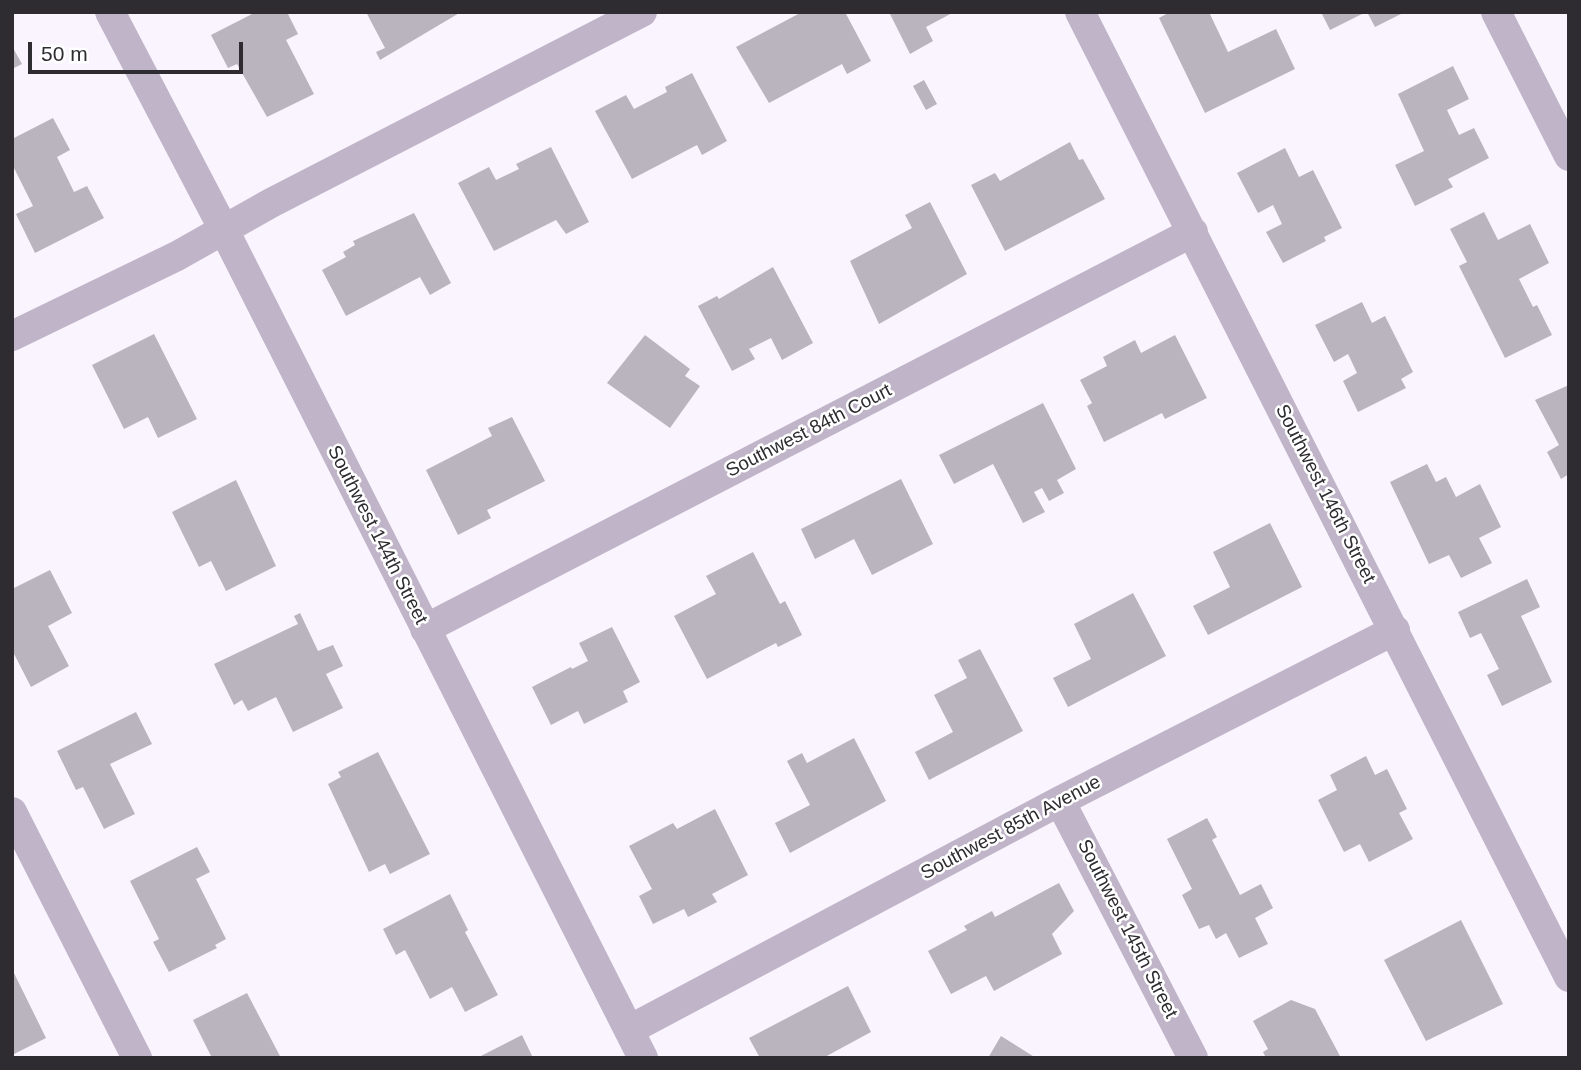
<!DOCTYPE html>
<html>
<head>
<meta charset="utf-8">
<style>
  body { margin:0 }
  #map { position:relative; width:1581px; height:1070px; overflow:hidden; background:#faf4fe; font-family:Helvetica,sans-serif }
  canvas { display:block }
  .frame { position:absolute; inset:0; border:14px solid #2e2c30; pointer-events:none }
  .scale { position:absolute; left:28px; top:42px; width:215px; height:32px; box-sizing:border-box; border:4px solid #2e2c30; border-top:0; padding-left:9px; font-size:21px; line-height:24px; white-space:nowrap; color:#2e2c30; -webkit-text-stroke:5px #fff; paint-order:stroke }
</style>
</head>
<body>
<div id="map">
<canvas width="1581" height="1070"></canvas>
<div class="frame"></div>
<div class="scale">50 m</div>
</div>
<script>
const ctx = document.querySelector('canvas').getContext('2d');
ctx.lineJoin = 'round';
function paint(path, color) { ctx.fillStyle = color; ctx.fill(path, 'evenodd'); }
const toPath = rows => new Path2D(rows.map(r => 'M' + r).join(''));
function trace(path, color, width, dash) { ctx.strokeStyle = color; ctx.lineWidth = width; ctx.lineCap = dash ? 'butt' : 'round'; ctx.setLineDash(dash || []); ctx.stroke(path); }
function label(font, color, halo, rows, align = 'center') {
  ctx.font = font + ' Helvetica,sans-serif'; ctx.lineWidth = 5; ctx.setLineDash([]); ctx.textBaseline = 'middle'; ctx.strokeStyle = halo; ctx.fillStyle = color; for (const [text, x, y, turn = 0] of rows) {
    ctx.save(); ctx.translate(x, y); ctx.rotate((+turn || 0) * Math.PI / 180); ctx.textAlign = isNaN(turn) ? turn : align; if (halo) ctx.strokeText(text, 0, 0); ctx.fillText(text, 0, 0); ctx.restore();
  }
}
const building = toPath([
  [256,12,287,12,298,34,286,40,314,94,267,117,237,64,228,68,211,35],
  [366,12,461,12,380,60,376,52,385,48],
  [802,12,845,12,871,61,847,74,842,64,769,103,736,47],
  [889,12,954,12,926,27,933,41,910,54],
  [1170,12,1209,12,1228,52,1276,29,1295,69,1205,113,1159,18],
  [1321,12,1366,12,1330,30],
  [1367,12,1405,12,1375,27],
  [12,46,22,64,12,69],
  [1453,66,1469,99,1447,110,1459,135,1474,128,1489,158,1448,179,1453,187,1415,206,1395,165,1424,151,1398,94],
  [692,73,727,141,702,155,697,145,632,179,595,111,626,95,634,109,667,92,665,87],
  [924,80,937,104,926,110,913,86],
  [53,118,70,150,57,157,74,192,87,186,104,218,35,253,16,214,33,206,12,164,12,139],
  [1070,142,1079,160,1083,159,1105,199,1005,251,971,185,995,173,1000,181],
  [551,147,589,222,566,234,556,220,494,251,458,183,489,167,496,180,519,169,516,164],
  [1285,148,1299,177,1313,170,1342,228,1324,237,1326,241,1283,263,1266,232,1282,224,1273,205,1258,213,1237,173],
  [930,202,967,274,879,324,850,261,912,228,905,215],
  [1484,212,1498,240,1530,224,1549,263,1519,279,1533,307,1537,305,1552,335,1505,358,1459,266,1467,262,1450,229],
  [414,213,451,283,430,295,420,277,346,316,322,270,346,257,343,252,355,245,353,241],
  [773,267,813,343,782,360,771,338,749,349,755,359,732,371,698,306,717,296,719,299],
  [1362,302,1372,323,1385,316,1413,372,1401,379,1406,388,1358,412,1343,381,1357,373,1348,354,1334,362,1315,325],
  [154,334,197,419,158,438,148,417,124,429,92,365],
  [645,335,690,369,685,376,700,386,670,428,607,383],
  [1175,335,1207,398,1165,419,1162,413,1104,442,1087,406,1092,403,1080,380,1107,366,1103,357,1135,340,1141,353],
  [1569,385,1569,474,1561,479,1547,452,1559,445,1535,400],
  [1043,403,1076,469,1057,480,1064,493,1049,501,1042,488,1034,492,1045,512,1023,523,993,464,954,484,939,455],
  [512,417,545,481,487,510,491,518,458,535,426,470,492,436,488,428],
  [1427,464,1436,482,1446,477,1456,497,1480,484,1501,527,1479,538,1492,563,1461,578,1449,555,1429,564,1390,482],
  [901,479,933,544,872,575,854,539,815,559,801,529],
  [236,480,276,566,226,591,211,561,199,567,172,512],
  [1270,523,1302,587,1208,635,1193,606,1230,587,1213,552],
  [753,552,780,604,785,601,802,635,778,647,776,643,707,679,674,616,716,594,706,576],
  [50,570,72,613,48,626,69,666,31,687,12,650,12,589],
  [1527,579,1540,607,1521,616,1552,682,1502,706,1487,675,1499,669,1481,633,1470,638,1458,612],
  [1133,593,1166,656,1068,707,1053,678,1091,659,1074,624],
  [300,613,318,651,333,645,343,666,326,674,343,708,293,732,276,697,248,711,242,700,234,705,214,664,298,624,294,616],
  [612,627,640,682,623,691,628,702,584,724,578,711,551,725,532,687,571,667,572,669,588,661,579,643],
  [980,649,1023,731,929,780,915,752,953,732,934,695,967,678,958,660],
  [136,712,152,744,110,764,135,814,104,829,83,787,76,790,57,751],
  [854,738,886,801,790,853,775,823,810,805,787,761,802,753,807,763],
  [378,752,430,854,390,874,385,864,369,872,328,784,341,777,338,772],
  [1366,756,1375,775,1387,769,1407,809,1399,813,1413,839,1369,862,1360,844,1344,852,1318,800,1337,790,1330,775],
  [715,809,748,875,712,894,717,902,688,917,684,909,653,924,639,896,652,889,629,846,673,823,677,829],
  [1207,818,1217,837,1212,840,1240,895,1261,884,1273,908,1255,918,1268,944,1239,958,1226,933,1216,939,1209,925,1199,929,1182,895,1192,889,1167,839],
  [197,847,210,872,196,879,226,939,215,945,217,948,169,972,153,942,159,939,130,881],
  [1059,883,1074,911,1052,934,1062,954,994,991,986,976,951,994,928,951,967,930,964,926,992,911,995,917],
  [450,894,468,930,465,932,498,995,465,1012,452,987,430,999,405,950,396,955,383,929],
  [1461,920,1503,1004,1426,1041,1384,960],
  [12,969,46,1038,12,1055],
  [848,986,871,1032,823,1058,760,1058,749,1038],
  [247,993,281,1058,212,1058,193,1020],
  [1291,1000,1315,1009,1341,1058,1266,1058,1263,1052,1268,1049,1253,1021],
  [522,1035,533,1058,477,1058],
  [1001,1036,1036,1058,988,1058]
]);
const minor = toPath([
  [110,12,224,230,643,1058],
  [1080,12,1569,977],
  [1496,12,1569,156],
  [12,336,177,256,271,203,642,12],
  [425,629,1193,232],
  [1060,801,1193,1058],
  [12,812,137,1058],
  [629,1030,1060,801,1395,630]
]);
const streetNames = [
  ["Southwest 84th Court",809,431,-27],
  ["Southwest 146th Street",1325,494,63],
  ["Southwest 144th Street",377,535,63],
  ["Southwest 85th Avenue",1011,828,-28],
  ["Southwest 145th Street",1127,929,63]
];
paint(building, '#b9b4bd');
trace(minor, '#bfb4c8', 30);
label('19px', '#2e2c30', '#fff', streetNames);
</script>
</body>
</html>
